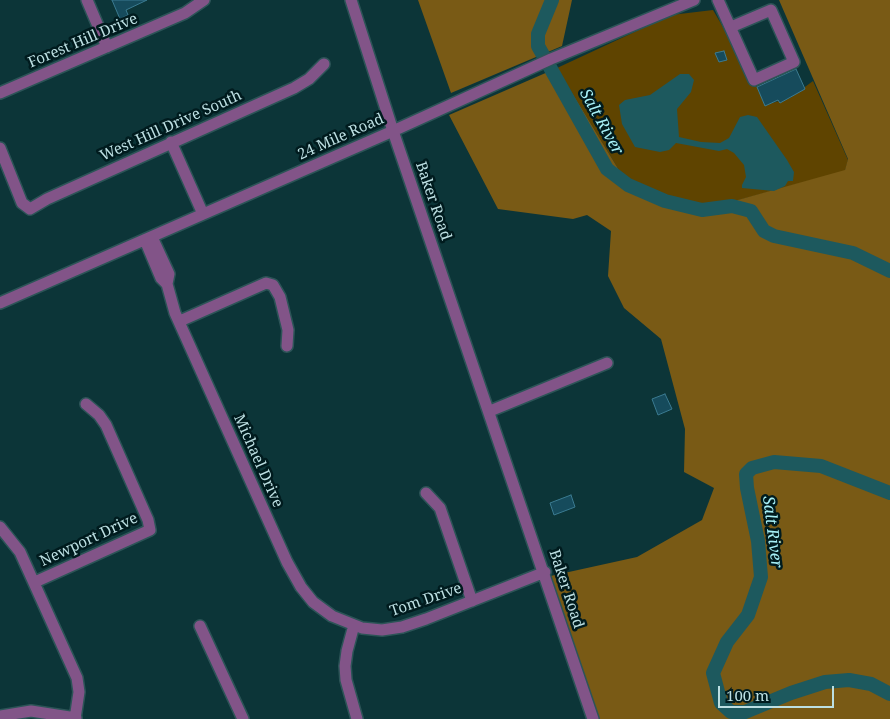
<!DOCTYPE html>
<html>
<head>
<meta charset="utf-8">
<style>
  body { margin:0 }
  #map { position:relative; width:890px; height:719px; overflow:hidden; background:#0c3538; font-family:"Noto Serif",serif }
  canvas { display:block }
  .scale { position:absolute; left:718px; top:686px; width:116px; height:22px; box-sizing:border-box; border:2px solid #bcdfe2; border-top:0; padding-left:6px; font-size:15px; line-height:18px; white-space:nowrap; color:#bcdfe2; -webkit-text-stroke:4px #001b1e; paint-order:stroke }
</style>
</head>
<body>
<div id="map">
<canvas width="890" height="719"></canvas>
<div class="scale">100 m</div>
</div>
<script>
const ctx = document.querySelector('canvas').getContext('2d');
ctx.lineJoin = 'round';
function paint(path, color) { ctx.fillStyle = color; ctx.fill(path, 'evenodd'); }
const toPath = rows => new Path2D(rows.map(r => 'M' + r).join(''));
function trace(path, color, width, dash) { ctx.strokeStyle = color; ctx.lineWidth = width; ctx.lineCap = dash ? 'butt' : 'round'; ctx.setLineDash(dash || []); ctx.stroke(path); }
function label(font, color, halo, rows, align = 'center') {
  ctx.font = font + ' "Noto Serif",serif'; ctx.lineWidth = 5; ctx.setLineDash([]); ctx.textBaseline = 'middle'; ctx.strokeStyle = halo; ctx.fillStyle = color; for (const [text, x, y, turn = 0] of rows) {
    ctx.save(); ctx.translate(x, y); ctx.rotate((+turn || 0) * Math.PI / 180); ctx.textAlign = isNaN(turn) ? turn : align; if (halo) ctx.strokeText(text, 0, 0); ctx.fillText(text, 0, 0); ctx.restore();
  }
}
const green = toPath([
  [713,10,754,80,765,105,790,98,813,81,848,160,845,171,702,210,628,185,557,68,671,15]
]);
const forest = toPath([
  [418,0,572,0,562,46,451,93],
  [779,0,890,0,890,719,592,719,546,577,637,557,702,520,714,488,684,472,685,429,661,339,624,308,608,276,611,231,587,215,573,219,498,209,449,115,557,68,628,185,702,210,845,170,848,159]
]);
const water = toPath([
  [680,74,689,74,694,80,691,92,677,109,679,137,701,142,720,143,729,138,740,117,748,115,757,117,787,160,794,172,793,181,788,181,785,186,774,191,742,188,742,185,746,177,744,165,734,153,727,149,719,151,676,143,669,150,660,152,635,147,622,124,619,105,625,100,650,95]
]);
const river = toPath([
  [552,0,538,34,538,46,607,169,628,185,665,201,702,210,732,206,751,211,764,231,774,236,853,253,890,271],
  [890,493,821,466,774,462,752,468,746,474,747,488,758,541,761,577,748,615,727,642,713,673,721,703,731,712,745,712,791,693,825,682,849,680,871,684,890,694]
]);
const building = toPath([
  [112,0,147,0,126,10,128,15,120,19,112,0],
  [724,51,727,60,719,62,715,53,724,51],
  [796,69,805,89,780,103,778,100,765,106,757,87,796,69],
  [665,394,672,409,658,415,652,399,665,394],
  [571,495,575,507,554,515,550,503,571,495]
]);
const minor = toPath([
  [87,0,107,47],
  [351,0,393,131,593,719],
  [718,0,754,80,794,62,771,10,731,27],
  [0,93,185,13,204,0],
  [171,142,203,214],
  [0,148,22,203,30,209,47,199,294,88,309,79,324,64],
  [145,240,161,278,167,284,169,274,152,237],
  [167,284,175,313,287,562,301,587,313,602,332,616,362,628,382,630,402,627,426,619,545,572],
  [0,303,393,131,551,59,694,0],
  [180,321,266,283,273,285,280,297,288,330,287,346],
  [490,411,607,363],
  [426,493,440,508,472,601],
  [0,527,20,552,77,678,79,692,75,719],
  [35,582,150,530,148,520,106,425,99,415,86,404],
  [354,625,347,651,345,666,346,680,357,719],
  [200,626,243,719],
  [0,716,31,711,76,718]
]);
const streetNames = [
  ["Forest Hill Drive",83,41,-23],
  ["West Hill Drive South",171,126,-24],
  ["24 Mile Road",341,137,-24],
  ["Baker Road",433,201,71],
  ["Michael Drive",258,461,66],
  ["Newport Drive",89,540,-25],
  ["Baker Road",566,589,72],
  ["Tom Drive",426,600,-19]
];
const waterNames = [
  ["Salt River",601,122,61],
  ["Salt River",772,532,83]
];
paint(green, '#5f4400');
paint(forest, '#795a15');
paint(water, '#1d595e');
trace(river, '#1d595e', 14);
paint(building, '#164b5c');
trace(building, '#3b7b91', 1);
trace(minor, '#2c5457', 14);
trace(minor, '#825488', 11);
label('15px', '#bcdfe2', '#001b1e', streetNames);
label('italic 16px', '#a7f1f7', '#001b1e', waterNames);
</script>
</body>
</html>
